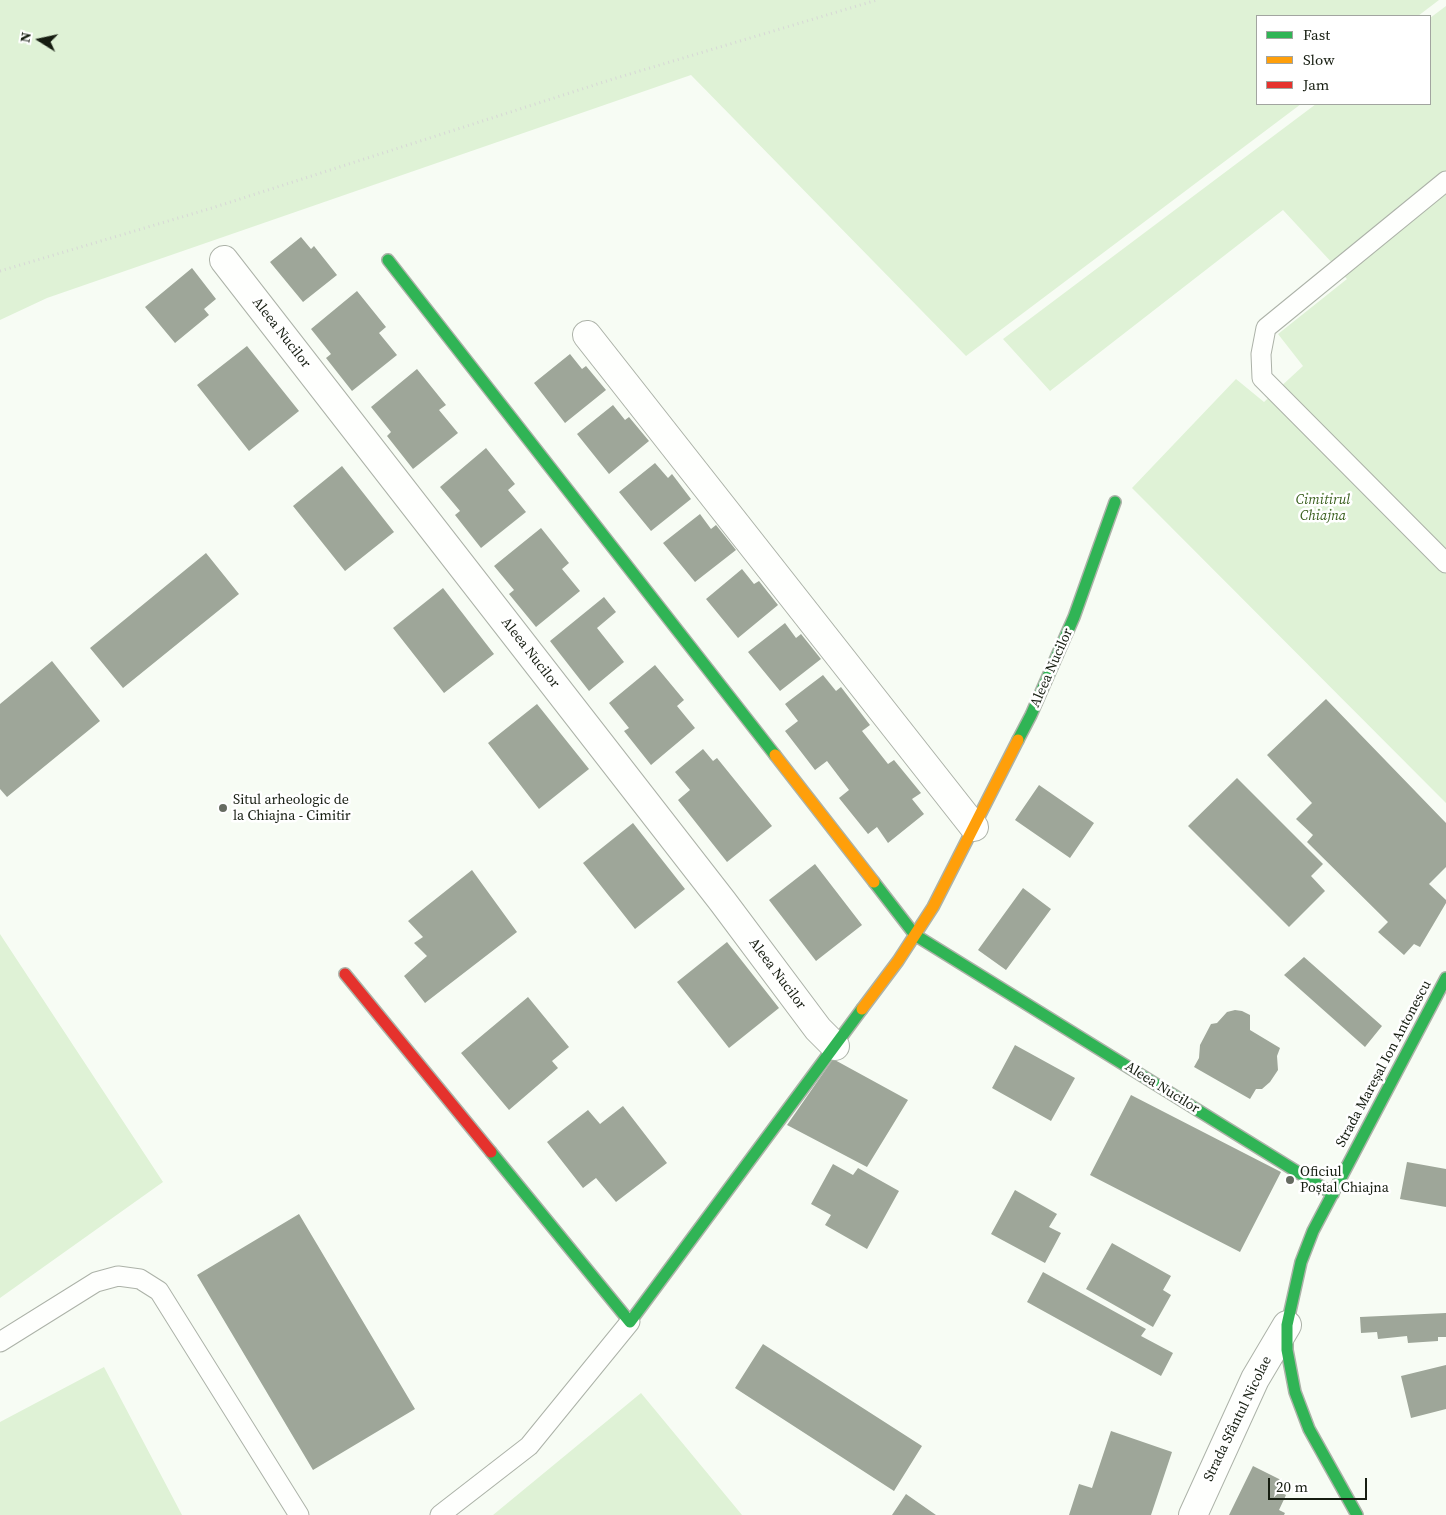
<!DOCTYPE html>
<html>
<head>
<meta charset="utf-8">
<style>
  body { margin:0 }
  #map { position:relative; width:1446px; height:1515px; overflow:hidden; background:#f7fcf4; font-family:"Source Serif 4",serif }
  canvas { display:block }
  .legend { position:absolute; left:1256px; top:15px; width:175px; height:90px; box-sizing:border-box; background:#fff; border:1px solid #a2a5a0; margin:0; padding:6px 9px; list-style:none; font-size:15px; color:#161d11 }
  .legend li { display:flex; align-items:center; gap:10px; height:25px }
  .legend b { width:25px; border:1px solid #a2a5a0 }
  .north { position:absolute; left:15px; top:15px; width:50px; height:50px; -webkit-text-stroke:4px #fff; paint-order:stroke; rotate:280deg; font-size:14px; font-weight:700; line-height:20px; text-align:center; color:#161d11 }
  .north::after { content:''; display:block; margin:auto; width:18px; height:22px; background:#161d11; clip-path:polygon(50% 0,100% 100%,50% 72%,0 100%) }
  .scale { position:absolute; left:1268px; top:1478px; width:99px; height:22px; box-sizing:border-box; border:2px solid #161d11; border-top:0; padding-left:6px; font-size:15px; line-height:18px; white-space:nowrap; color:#161d11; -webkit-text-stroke:4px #fff; paint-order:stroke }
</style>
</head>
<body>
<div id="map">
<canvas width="1446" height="1515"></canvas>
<ul class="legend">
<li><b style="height:6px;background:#30b455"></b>Fast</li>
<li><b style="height:6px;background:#ff9f0a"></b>Slow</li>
<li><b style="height:6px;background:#e5322d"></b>Jam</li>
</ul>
<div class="north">N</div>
<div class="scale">20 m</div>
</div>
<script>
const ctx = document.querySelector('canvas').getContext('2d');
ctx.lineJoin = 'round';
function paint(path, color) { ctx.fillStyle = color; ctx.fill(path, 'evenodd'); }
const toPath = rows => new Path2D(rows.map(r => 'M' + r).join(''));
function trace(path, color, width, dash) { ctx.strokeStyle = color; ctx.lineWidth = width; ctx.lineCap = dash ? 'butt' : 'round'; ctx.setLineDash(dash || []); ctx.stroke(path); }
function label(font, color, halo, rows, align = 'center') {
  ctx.font = font + ' "Source Serif 4",serif'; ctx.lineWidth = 5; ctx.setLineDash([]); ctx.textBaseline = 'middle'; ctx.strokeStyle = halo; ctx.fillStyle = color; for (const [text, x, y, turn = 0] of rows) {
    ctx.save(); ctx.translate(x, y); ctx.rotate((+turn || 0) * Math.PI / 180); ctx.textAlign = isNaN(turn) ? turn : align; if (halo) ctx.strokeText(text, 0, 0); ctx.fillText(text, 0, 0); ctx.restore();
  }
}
const green = toPath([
  [0,0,1439,0,1418,16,1257,16,1257,104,1301,104,966,356,691,75,47,298,0,320],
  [1446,6,1446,803,1132,488,1236,379,1264,402,1303,366,1278,334,1347,279,1283,210,1050,391,1003,339,1316,104,1430,104,1430,18],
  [0,934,163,1182,0,1298],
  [104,1367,182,1515,0,1515,0,1422],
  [641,1393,742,1515,493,1515]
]);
const building = toPath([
  [301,237,311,249,314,246,337,275,303,302,270,262],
  [192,268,216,299,204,309,209,315,175,343,145,307],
  [357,291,386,327,379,333,397,355,352,391,326,358,331,354,311,329],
  [247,346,299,411,249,451,197,385],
  [570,354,582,369,586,366,606,390,565,423,534,383],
  [417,369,446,405,439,410,458,433,413,469,387,436,391,432,371,407],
  [613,405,625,420,629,417,649,441,609,474,577,434],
  [486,448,515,484,508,490,526,512,481,548,455,515,460,511,440,487],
  [655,463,668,478,672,474,691,499,651,531,619,492],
  [342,466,394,532,345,571,293,506],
  [700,514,711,529,716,525,736,550,695,582,663,543],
  [541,528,569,563,562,569,580,591,536,627,509,594,514,590,494,566],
  [206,553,239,594,123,688,90,648],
  [742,569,754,584,759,581,778,605,738,638,706,599],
  [443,588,494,654,444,693,393,628],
  [604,597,616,612,597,628,624,662,589,691,550,641],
  [785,623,796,638,801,634,821,659,780,691,748,652],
  [52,661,100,721,7,797,0,789,0,704],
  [655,665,684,700,677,706,695,728,651,765,624,731,629,728,609,703],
  [823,675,836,691,841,687,870,725,862,731,888,764,894,760,921,793,912,799,924,814,888,843,877,827,868,834,839,798,849,790,827,761,815,770,785,731,798,721,785,704],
  [1326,699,1446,823,1446,867,1429,884,1446,900,1446,903,1420,947,1414,944,1404,955,1378,932,1388,922,1307,842,1313,835,1296,819,1312,803,1267,755],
  [537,704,589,769,539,809,488,743],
  [703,749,713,761,717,758,772,826,727,862,678,800,690,790,675,772],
  [1237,778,1323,864,1311,876,1325,891,1289,927,1188,826],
  [1039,785,1094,823,1070,858,1015,820],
  [633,823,685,889,635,929,583,863],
  [815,864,862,925,816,961,769,900],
  [472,870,517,932,425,1003,404,976,427,956,414,943,423,937,408,921],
  [1023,888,1051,909,1006,970,978,950],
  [727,942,779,1008,729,1048,677,982],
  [1304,957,1382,1026,1365,1047,1284,975],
  [528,997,569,1047,552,1061,558,1068,509,1110,461,1053],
  [1235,1010,1242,1011,1250,1015,1250,1030,1280,1048,1277,1056,1278,1070,1270,1082,1262,1089,1256,1089,1250,1099,1194,1067,1199,1058,1200,1045,1211,1024,1217,1023,1227,1012],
  [1015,1045,1075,1078,1051,1121,992,1088],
  [833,1059,908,1100,867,1167,787,1125],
  [1131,1095,1281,1172,1240,1252,1090,1175],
  [623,1106,667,1163,616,1202,596,1178,583,1188,547,1142,588,1110,600,1124],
  [1407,1162,1446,1169,1446,1207,1400,1199],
  [833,1164,853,1175,858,1168,899,1191,867,1249,825,1225,831,1215,811,1204],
  [1015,1190,1057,1214,1049,1227,1061,1233,1045,1263,991,1234],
  [299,1214,415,1409,313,1470,197,1275],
  [1112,1243,1171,1276,1163,1290,1171,1295,1153,1327,1086,1289],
  [1043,1272,1146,1329,1141,1336,1173,1353,1161,1376,1027,1302],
  [1446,1313,1446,1337,1438,1337,1438,1341,1408,1343,1407,1336,1378,1339,1377,1332,1361,1333,1360,1317],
  [763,1344,922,1446,894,1491,735,1388],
  [1446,1365,1446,1409,1411,1418,1401,1376],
  [1111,1431,1172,1452,1151,1515,1069,1515,1079,1484,1092,1488],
  [1253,1466,1281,1480,1276,1490,1286,1495,1279,1510,1285,1513,1284,1515,1229,1515],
  [906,1494,936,1515,892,1515]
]);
const path = toPath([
  [0,271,212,208,613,79,877,0]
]);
const lane = toPath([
  [1446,181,1266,328,1261,354,1262,378,1446,563],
  [0,1342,96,1282,118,1276,140,1279,159,1291,299,1515],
  [440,1515,529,1446,630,1322]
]);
const street = toPath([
  [224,260,723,902,818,1029,835,1046],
  [587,335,974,827],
  [1193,1515,1255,1379,1287,1325]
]);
const fast = toPath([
  [388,260,775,755],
  [1018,740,1031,715,1074,617,1115,502],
  [874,882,915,935,1333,1194],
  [491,1152,630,1322,862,1009],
  [1357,1515,1309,1429,1295,1392,1287,1350,1287,1325,1301,1262,1313,1231,1446,978]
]);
const slow = toPath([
  [775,755,874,882],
  [862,1009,898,961,933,907,1018,740]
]);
const jam = toPath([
  [345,974,491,1152]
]);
const markers = [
  [223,808,5,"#656b60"],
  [1290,1180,5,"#656b60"]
];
const streetNames = [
  ["Aleea Nucilor",281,333,52],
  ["Aleea Nucilor",530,653,52],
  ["Aleea Nucilor",1052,668,-66],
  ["Aleea Nucilor",777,974,53],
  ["Strada Mareșal Ion Antonescu",1384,1064,-62],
  ["Aleea Nucilor",1162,1088,32],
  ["Strada Sfântul Nicolae",1238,1419,-64]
];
const parkNames = [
  ["Cimitirul",1323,500],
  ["Chiajna",1323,516]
];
const poiNames = [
  ["Situl arheologic de",233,800],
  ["la Chiajna - Cimitir",233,816],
  ["Oficiul",1300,1172],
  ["Poștal Chiajna",1300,1188]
];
paint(green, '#dff2d6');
paint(building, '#9ea699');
trace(lane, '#acb2a8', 21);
trace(street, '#acb2a8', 30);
trace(fast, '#acb2a8', 14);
trace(slow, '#acb2a8', 14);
trace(jam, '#acb2a8', 14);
trace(path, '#d7d8d6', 3, [1, 4]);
trace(lane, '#fefffd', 19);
trace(street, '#fefffd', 28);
trace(fast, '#30b455', 11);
trace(slow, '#ff9f0a', 11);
trace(jam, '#e5322d', 11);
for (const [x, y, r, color] of markers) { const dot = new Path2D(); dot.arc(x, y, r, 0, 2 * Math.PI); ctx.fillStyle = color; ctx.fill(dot); trace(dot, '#fff', 2); }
label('14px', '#161d11', '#fff', streetNames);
label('italic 14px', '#375d1b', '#fff', parkNames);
label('14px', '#161d11', '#fff', poiNames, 'left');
</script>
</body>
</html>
